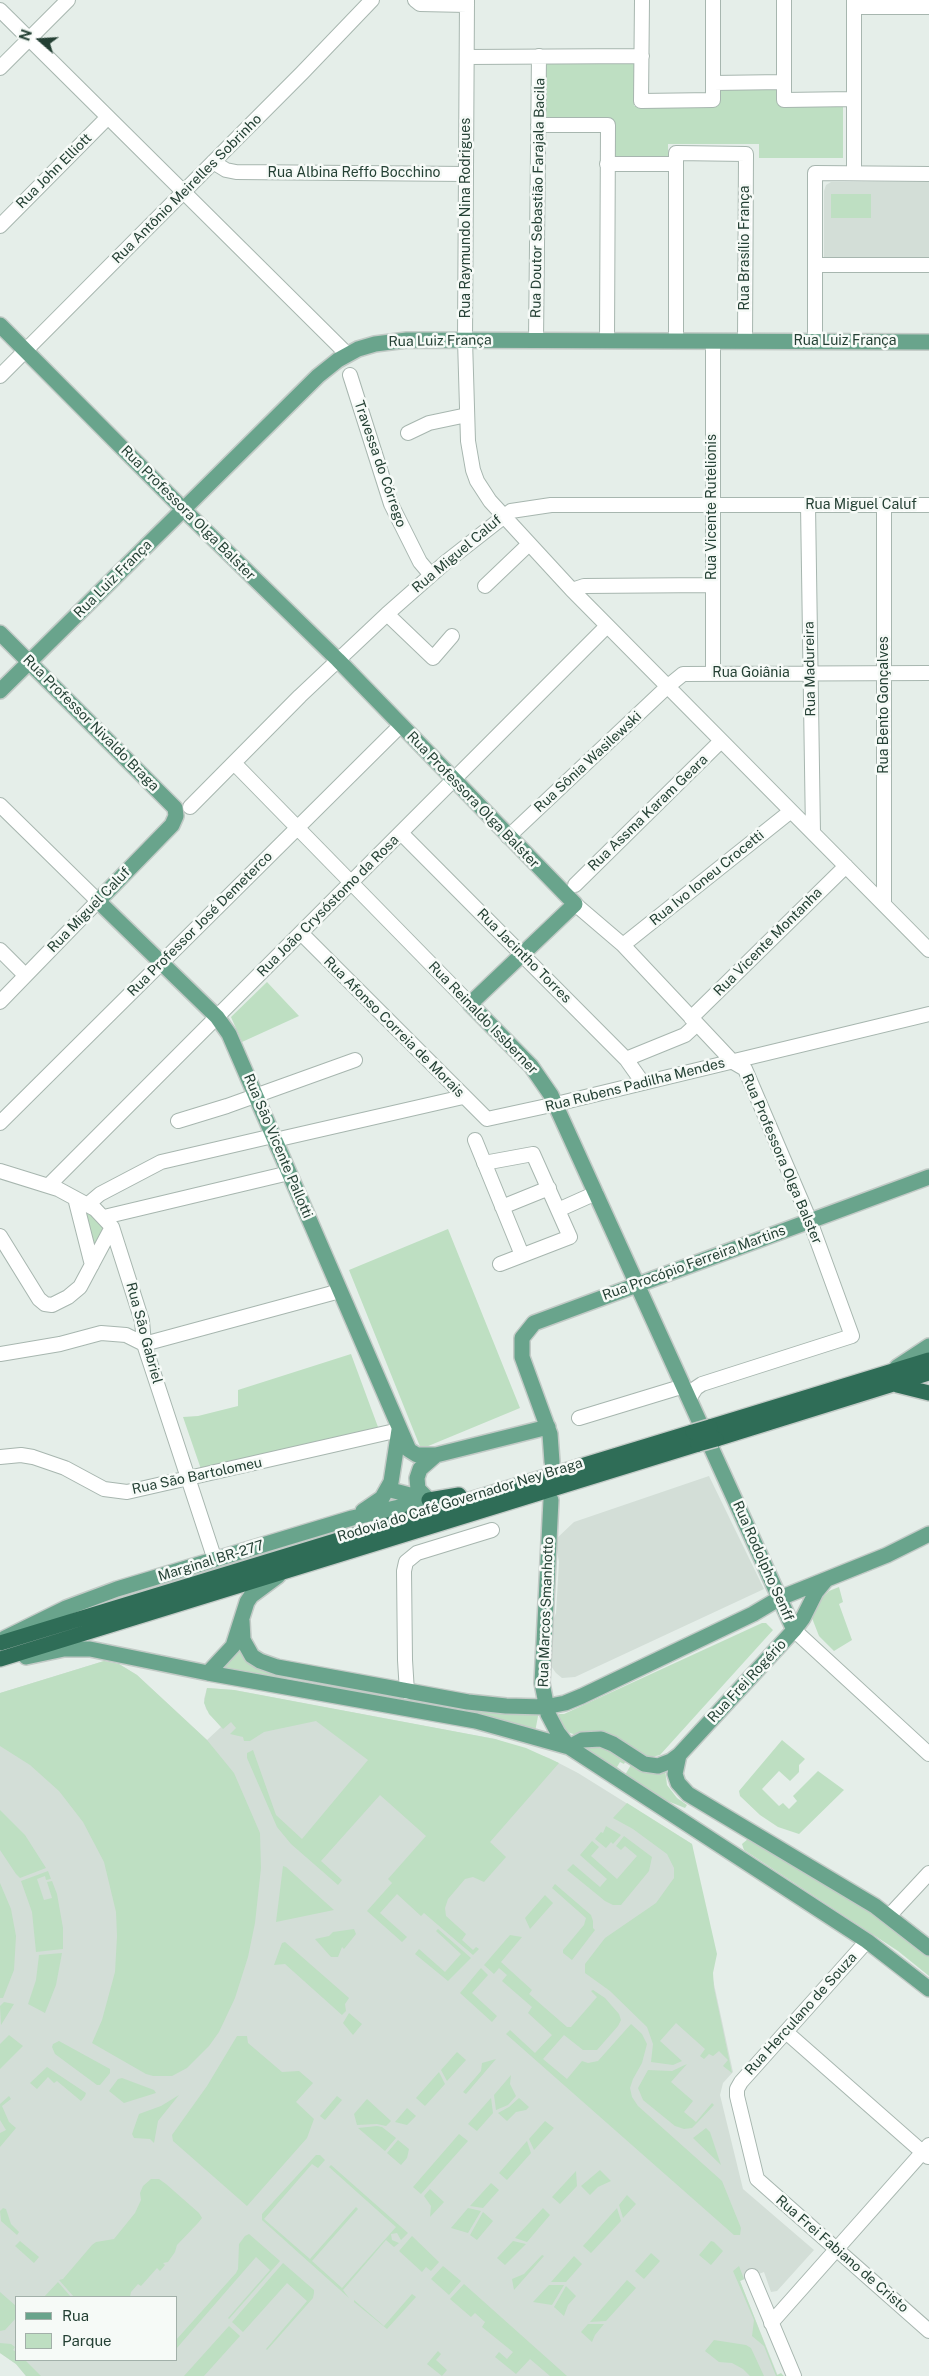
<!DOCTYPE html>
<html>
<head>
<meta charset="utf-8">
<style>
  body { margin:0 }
  #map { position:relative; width:929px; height:2376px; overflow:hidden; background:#e5eee9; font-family:"Public Sans",sans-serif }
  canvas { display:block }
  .legend { position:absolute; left:15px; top:2296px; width:162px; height:65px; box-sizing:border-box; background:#f6faf7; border:1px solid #a2b0a9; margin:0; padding:6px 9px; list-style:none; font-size:15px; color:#244034 }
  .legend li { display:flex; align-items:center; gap:10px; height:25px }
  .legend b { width:25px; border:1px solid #a2b0a9 }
  .north { position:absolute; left:15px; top:15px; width:50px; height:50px; -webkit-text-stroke:4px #f6faf7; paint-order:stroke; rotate:289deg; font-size:14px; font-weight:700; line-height:20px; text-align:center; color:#244034 }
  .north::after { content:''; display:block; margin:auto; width:18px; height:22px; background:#244034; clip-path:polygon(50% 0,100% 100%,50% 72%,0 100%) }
</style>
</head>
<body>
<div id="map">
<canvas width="929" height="2376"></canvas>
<ul class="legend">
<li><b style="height:6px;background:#69a48c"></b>Rua</li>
<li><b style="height:14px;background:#bedfc2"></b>Parque</li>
</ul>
<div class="north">N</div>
</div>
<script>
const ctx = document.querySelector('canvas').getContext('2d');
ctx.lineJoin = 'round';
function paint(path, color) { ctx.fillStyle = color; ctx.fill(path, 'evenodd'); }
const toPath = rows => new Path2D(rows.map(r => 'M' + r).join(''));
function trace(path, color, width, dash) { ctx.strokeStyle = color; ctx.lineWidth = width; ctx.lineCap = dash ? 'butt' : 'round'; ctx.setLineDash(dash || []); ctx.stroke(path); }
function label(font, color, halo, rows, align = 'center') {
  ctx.font = font + ' "Public Sans",sans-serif'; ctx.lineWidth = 5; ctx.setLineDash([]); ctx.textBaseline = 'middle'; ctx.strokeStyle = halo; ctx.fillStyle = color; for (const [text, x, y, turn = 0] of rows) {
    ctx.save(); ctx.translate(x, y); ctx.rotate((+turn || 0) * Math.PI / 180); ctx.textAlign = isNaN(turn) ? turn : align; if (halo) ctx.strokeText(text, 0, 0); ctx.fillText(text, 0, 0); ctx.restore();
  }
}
const built = toPath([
  [831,182,929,182,929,258,824,258,824,191,826,185],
  [709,1476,764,1589,575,1677,562,1678,556,1673,548,1662,550,1628,556,1613,559,1562,555,1540,574,1522],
  [104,1661,119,1664,137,1675,207,1740,221,1727,206,1709,204,1699,207,1688,234,1690,495,1739,549,1758,578,1773,692,1844,709,1961,733,2072,723,2083,720,2095,743,2189,814,2250,777,2291,771,2292,764,2272,740,2281,778,2376,26,2376,16,2364,0,2353,0,1693],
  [16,2297,176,2297,176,2360,16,2360]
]);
const green = toPath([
  [545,60,634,60,634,106,716,106,717,86,777,86,777,104,843,104,843,158,759,158,759,144,668,144,668,158,612,158,612,119,545,118],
  [831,194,871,194,871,218,831,218],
  [267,982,299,1016,242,1042,231,1017],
  [84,1208,106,1225,93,1251],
  [448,1229,520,1408,421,1449,349,1270],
  [351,1354,378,1427,202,1472,183,1417,198,1416,238,1406,238,1390],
  [839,1587,843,1602,839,1604,852,1640,834,1651,819,1636,812,1618,822,1598,829,1591],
  [762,1623,766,1623,773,1630,660,1755,652,1757,643,1755,570,1733,562,1728,557,1717,559,1714,564,1714],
  [233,1646,247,1648,288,1670,284,1686,208,1673],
  [104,1661,119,1664,137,1675,207,1740,234,1773,260,1833,261,1868,255,1923,248,1957,235,1998,219,2032,209,2046,187,2068,172,2076,153,2076,146,2074,92,2043,102,2020,115,1972,117,1936,116,1912,104,1862,83,1822,59,1791,30,1765,0,1746,0,1693],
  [207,1688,234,1690,495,1739,526,1748,559,1763,490,1842,506,1857,484,1882,473,1877,465,1879,448,1899,445,1908,446,1916,466,1934,462,1940,473,1950,476,1947,479,1949,473,1955,424,1913,421,1916,397,1894,380,1913,407,1937,402,1942,367,1911,392,1883,388,1879,426,1836,380,1795,321,1861,342,1880,338,1885,291,1844,277,1827,247,1758,247,1753,253,1750,276,1815,302,1839,368,1760,316,1721,264,1732,250,1741,244,1741,243,1737,230,1734,236,1728,231,1722,223,1729,209,1714,204,1703],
  [411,1696,539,1711,535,1732,410,1703],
  [782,1740,805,1759,799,1765,799,1772,790,1781,779,1771,762,1789,779,1806,783,1803,789,1809,797,1801,793,1796,818,1771,844,1790,799,1834,778,1827,760,1815,740,1796,739,1791],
  [598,1744,626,1760,624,1764,620,1762,617,1767,621,1770,618,1774,579,1746],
  [632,1763,665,1769,667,1785,677,1798,687,1805,685,1808,665,1800,625,1775],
  [627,1803,692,1844,717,1954,713,1973,714,1988,732,2073,723,2066,728,2060,719,2051,713,2056,709,2054,704,2059,700,2056,705,2049,676,2023,660,2041,682,2061,673,2065,651,2062,653,2044,647,2027,610,1991,585,1973,585,1964,605,1938,656,1903,674,1878,674,1868,667,1854,633,1829,613,1818],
  [0,1810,25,1835,46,1868,20,1878,16,1874,0,1850],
  [606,1826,621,1835,613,1844,611,1842,606,1848,595,1839,601,1832,603,1833],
  [624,1836,652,1857,649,1871,621,1905,613,1905,605,1901,567,1870,573,1864,600,1887,607,1879,580,1855,592,1841,599,1847,591,1856,617,1879,637,1856,625,1846,621,1850,616,1846],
  [749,1838,869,1907,909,1937,929,1956,929,1976,898,1951,744,1850,742,1844],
  [283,1866,286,1867,334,1910,276,1922],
  [48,1871,51,1879,46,1880,45,1876,37,1879,44,1900,52,1898,47,1882,52,1881,57,1894,63,1928,63,1949,36,1952,32,1912,21,1881],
  [0,1883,11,1909,16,1936,14,1970,3,1998,0,1998],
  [555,1884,591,1915,593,1921,593,1928,595,1930,572,1960,563,1953,563,1950,584,1925,586,1918,552,1888],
  [545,1895,553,1903,530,1929,525,1918],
  [354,1929,356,1934,344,1949,342,1947,338,1957,331,1957,315,1939,329,1936,333,1932],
  [438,1929,471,1958,448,1981,415,1954,419,1949,445,1972,461,1954,436,1931],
  [510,1935,522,1937,501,1962,532,1990,529,1994,567,2027,571,2027,597,1997,591,1991,593,1990,605,1998,619,2014,621,2020,618,2026,597,2050,583,2050,564,2035,543,2059,567,2079,582,2061,588,2063,598,2061,631,2024,642,2034,647,2044,642,2063,633,2079,630,2088,632,2097,638,2106,722,2181,741,2228,740,2235,734,2235,506,2034,510,2030,535,2053,552,2035,528,2013,532,2007,502,1981,507,1975,499,1968,494,1974,484,1965],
  [285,1942,349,1998,345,2004,346,2011,342,2015,285,1964,274,1965,282,1943],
  [62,1953,56,1985,45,2013,28,2004,36,1980,39,1955],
  [481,1968,488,1975,472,1993,497,2016,492,2022,460,1993],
  [4,2002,14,2004,1,2025,0,2006],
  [349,2013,362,2024,353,2035,343,2023],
  [9,2035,23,2046,0,2069,0,2044],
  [237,2036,247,2036,248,2043,282,2072,299,2071,313,2083,296,2102,314,2119,307,2138,247,2206,173,2141,172,2135,207,2086],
  [59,2041,110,2069,110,2073,100,2085,97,2085,55,2054,52,2047,53,2044],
  [457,2052,466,2060,447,2081,441,2070],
  [496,2059,466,2094,463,2092,481,2071,482,2063],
  [687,2064,671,2082,693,2101,684,2112,696,2122,712,2103,714,2105,696,2124,692,2128,684,2129,675,2126,643,2100,638,2088,648,2070,672,2071],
  [47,2067,86,2093,85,2096,81,2101,57,2081,54,2083,48,2077,37,2089,30,2083],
  [439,2072,445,2084,425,2106,416,2098],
  [511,2075,510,2084,516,2096,508,2105,496,2110,494,2095],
  [122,2078,154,2090,156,2093,124,2103,109,2091,118,2079],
  [179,2095,158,2121,154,2143,150,2139,134,2138,132,2134,139,2114,161,2106],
  [9,2096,11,2099,2,2106,9,2122,16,2128,0,2147,0,2133,6,2130,0,2120,0,2104],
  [337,2096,342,2100,325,2120,320,2116],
  [491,2098,493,2113,477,2131,468,2124],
  [519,2098,529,2107,526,2110,516,2112,507,2121,498,2113,509,2107],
  [367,2099,391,2121,386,2126,377,2124,357,2125,354,2114],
  [407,2108,416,2116,407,2125,395,2122],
  [545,2121,554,2128,534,2150,529,2139],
  [377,2126,382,2127,396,2138,385,2151,358,2128],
  [706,2128,710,2132,721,2165,693,2138],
  [459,2134,468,2141,421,2194,413,2187],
  [398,2140,409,2149,407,2158,401,2165,387,2153],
  [527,2141,531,2153,507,2180,499,2173],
  [316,2155,320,2155,325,2160,318,2168,312,2164,264,2219,310,2259,356,2207,358,2209,312,2261,342,2288,396,2227,329,2167,331,2165,408,2233,401,2240,397,2233,391,2234,392,2240,399,2243,394,2247,386,2240,343,2290,349,2298,262,2220,262,2214],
  [600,2170,611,2181,598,2187,590,2195,581,2186],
  [576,2171,577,2186,560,2204,552,2197],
  [151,2179,159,2179,166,2184,199,2213,202,2218,198,2223,177,2245,175,2252,168,2262,163,2263,165,2265,160,2271,157,2268,141,2286,138,2284,131,2292,130,2297,74,2297,59,2280,63,2279,92,2245,96,2242,114,2239,135,2213,141,2200,140,2193,143,2186],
  [491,2183,499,2190,483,2208,470,2206],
  [430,2189,444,2202,430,2217,431,2206,424,2196],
  [627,2195,636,2204,623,2218,619,2205],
  [3,2208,6,2209,11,2224,19,2232,17,2235,1,2221,0,2211],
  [468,2208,481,2211,468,2233,451,2228],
  [543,2208,550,2215,527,2242,515,2238],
  [617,2208,621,2221,591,2253,583,2246],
  [483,2212,493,2221,477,2240,470,2235],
  [249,2234,280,2261,229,2319,228,2318,270,2270,256,2257,176,2349,176,2340,236,2273,238,2269,239,2244,245,2236],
  [412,2236,439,2262,431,2271,426,2267,422,2272,399,2251],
  [20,2241,39,2257,34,2263,15,2246],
  [513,2241,526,2244,505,2265,497,2258],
  [711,2241,714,2242,723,2251,711,2265,699,2255],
  [651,2253,660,2261,644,2279,635,2271],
  [542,2255,544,2256,514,2290,512,2279,524,2274],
  [574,2256,582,2264,566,2282,551,2282],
  [283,2263,314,2290,314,2293,313,2298,267,2350,266,2349,307,2301,287,2283,243,2332,232,2322],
  [443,2266,461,2281,449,2295,431,2279],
  [739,2266,744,2279,740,2281,777,2375,781,2373,784,2376,776,2376,764,2346,752,2336,754,2320,733,2271],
  [627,2280,636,2288,606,2321,590,2322],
  [58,2282,71,2297,44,2297],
  [464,2284,567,2376,550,2376,530,2359,516,2374,495,2357,499,2352,507,2359,513,2352,482,2327,485,2322,475,2313,471,2317,450,2299],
  [549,2285,564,2285,552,2305,533,2302],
  [566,2286,576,2296,568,2305,564,2316,554,2307],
  [0,2292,16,2306,16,2318,5,2330,0,2331],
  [412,2294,416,2297,387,2329,354,2302,354,2300,384,2326],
  [588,2324,604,2324,595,2335,592,2342,581,2332],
  [229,2326,240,2336,204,2376,184,2376],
  [714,2340,746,2345,751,2348,764,2376,750,2376,743,2369,732,2363,719,2362,705,2351],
  [0,2343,11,2344,15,2347,13,2350,16,2352,16,2360,25,2360,41,2376,26,2376,16,2364,0,2353],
  [438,2351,441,2354,436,2360,447,2370,442,2376,427,2364]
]);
const minor = toPath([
  [415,0,420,4,467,5],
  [467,0,465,340,468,441,473,470,477,481,490,501,572,590,929,950],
  [642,0,641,101,713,100,713,0],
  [784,0,784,100,854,99],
  [854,0,854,173],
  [854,7,929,7],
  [0,10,347,354],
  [467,57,642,56],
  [0,68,68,0],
  [713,83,784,82],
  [538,125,608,125,607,341],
  [213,162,226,170,236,172,466,174],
  [607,164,676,164],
  [0,226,108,117],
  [815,265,929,265],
  [536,340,539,56],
  [676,341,676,153,746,154,745,341],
  [713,341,713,673],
  [815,341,815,173,929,174],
  [350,375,391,504,420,562,431,575],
  [0,376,302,73,372,0],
  [408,433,429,423,467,415],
  [808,505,813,833],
  [884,505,884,904],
  [485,586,529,544],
  [572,590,584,586,712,585],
  [387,614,433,658,452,636],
  [234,763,470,1004],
  [0,805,98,901,0,1002],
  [190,807,300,696,387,614,446,562,511,511,551,505,929,505],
  [401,833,626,1059,643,1083],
  [508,837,667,687,683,674,929,673],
  [575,885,721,741],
  [575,904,623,945,733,1062,745,1069,810,1221,852,1336,702,1384,696,1388,689,1399],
  [301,933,487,1119,556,1104,929,1014],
  [623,945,791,811],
  [0,950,25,975],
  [691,1018,846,866],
  [626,1059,685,1035,697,1024],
  [178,1121,227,1106,355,1060],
  [0,1123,401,725],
  [275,1140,463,1097],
  [475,1140,522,1255],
  [484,1163,533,1154,570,1237,500,1264],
  [0,1171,58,1189,95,1209,112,1227,142,1321,144,1344,215,1560],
  [49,1185,607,626],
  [75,1198,92,1265],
  [87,1205,100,1194,161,1162,273,1136],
  [502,1207,549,1188],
  [558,1210,596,1193],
  [104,1217,289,1173],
  [0,1236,39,1299,45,1304,52,1305,68,1297,80,1287,112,1227],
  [0,1354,60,1344,101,1333,126,1335,144,1344,340,1291],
  [579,1418,684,1386],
  [0,1457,21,1455,33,1457,65,1468,104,1489,127,1492,399,1430],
  [794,1630,929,1754],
  [407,1692,405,1660,404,1571,406,1562,417,1553,492,1530],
  [889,1916,929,1873],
  [867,1941,741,2082,737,2089,737,2096,757,2179,929,2331],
  [786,2032,928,2157],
  [752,2276,794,2376],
  [771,2323,929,2145]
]);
const major = toPath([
  [0,325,183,509,338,660,575,904,470,1004,531,1066,551,1095,794,1630],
  [0,633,175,808,176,816,172,825,98,901,217,1017,229,1034,409,1450,417,1455,436,1455,548,1427],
  [0,691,318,376,338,360,358,349,375,344,407,340,929,342],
  [897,1367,929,1346],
  [552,1462,550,1434,522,1357,522,1338,534,1323,929,1177],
  [387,1489,425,1499],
  [429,1500,418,1489,417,1478,420,1469,436,1455],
  [551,1500,542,1683,548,1714,558,1733,569,1747],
  [363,1511,382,1498,391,1482,399,1430],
  [242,1621,243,1640,252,1656,260,1661,277,1667,468,1702,506,1706,545,1707,565,1703,582,1696,753,1614,780,1598,887,1555,929,1534],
  [5,1638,66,1608,117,1589,352,1518,429,1500],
  [26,1657,64,1649,90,1649,208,1673,476,1721,569,1747,867,1941,929,1989],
  [208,1673,233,1646,247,1602,251,1596,278,1576],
  [569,1747,582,1740,601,1739,613,1744,644,1764,658,1766,671,1761,679,1755,794,1630,803,1618,816,1592,825,1581],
  [679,1755,675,1774,678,1783,688,1794,875,1906,929,1948]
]);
const highway = toPath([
  [897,1385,929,1393],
  [710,1427,929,1360],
  [716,1439,929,1373],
  [429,1500,459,1495],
  [0,1643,693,1432],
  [0,1659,698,1444]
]);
const highwayBridge = toPath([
  [693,1432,710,1427],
  [698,1444,716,1439]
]);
const streetNames = [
  ["Rua John Elliott",54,171,-45],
  ["Rua Albina Reffo Bocchino",354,173],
  ["Rua Antônio Meirelles Sobrinho",187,189,-45],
  ["Rua Doutor Sebastião Farajala Bacila",538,198,-89],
  ["Rua Raymundo Nina Rodrigues",466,218,-90],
  ["Rua Brasílio França",745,248,-90],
  ["Rua Luiz França",440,341,-1],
  ["Rua Luiz França",845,341],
  ["Travessa do Córrego",380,464,71],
  ["Rua Miguel Caluf",861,505],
  ["Rua Vicente Rutelionis",712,507,-90],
  ["Rua Professora Olga Balster",188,513,45],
  ["Rua Miguel Caluf",457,554,-40],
  ["Rua Luiz França",113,579,-45],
  ["Rua Madureira",810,669,-91],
  ["Rua Goiânia",751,673],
  ["Rua Bento Gonçalves",884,705,-90],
  ["Rua Professor Nivaldo Braga",91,723,45],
  ["Rua Sônia Wasilewski",588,762,-43],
  ["Rua Professora Olga Balster",473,800,46],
  ["Rua Assma Karam Geara",648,813,-44],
  ["Rua Ivo Ioneu Crocetti",707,878,-39],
  ["Rua João Crysóstomo da Rosa",328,906,-45],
  ["Rua Miguel Caluf",89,910,-46],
  ["Rua Professor José Demeterco",200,924,-45],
  ["Rua Vicente Montanha",768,942,-45],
  ["Rua Jacintho Torres",524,956,45],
  ["Rua Reinaldo Issberner",483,1018,46],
  ["Rua Afonso Correia de Morais",394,1027,45],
  ["Rua Rubens Padilha Mendes",635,1085,-14],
  ["Rua São Vicente Pallotti",278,1146,67],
  ["Rua Professora Olga Balster",782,1159,67],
  ["Rua Procópio Ferreira Martins",694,1263,-20],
  ["Rua São Gabriel",144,1333,75],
  ["Rua São Bartolomeu",197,1476,-12],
  ["Rodovia do Café Governador Ney Braga",460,1500,-17],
  ["Marginal BR-277",211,1561,-17],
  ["Rua Rodolpho Senff",763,1561,66],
  ["Rua Marcos Smanhotto",546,1612,-88],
  ["Rua Frei Rogério",747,1681,-47],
  ["Rua Herculano de Souza",801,2014,-48],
  ["Rua Frei Fabiano de Cristo",842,2254,41]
];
paint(built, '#d3ded7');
paint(green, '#bedfc2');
trace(minor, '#a7b6af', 16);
trace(major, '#c2cac6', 18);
trace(highway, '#c2cac6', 18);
trace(minor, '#fff', 14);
trace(major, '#69a48c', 15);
trace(highway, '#2f6d57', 15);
trace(highwayBridge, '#c2cac6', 18, []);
trace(highwayBridge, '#2f6d57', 15);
label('14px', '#244034', '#f6faf7', streetNames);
</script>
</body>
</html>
